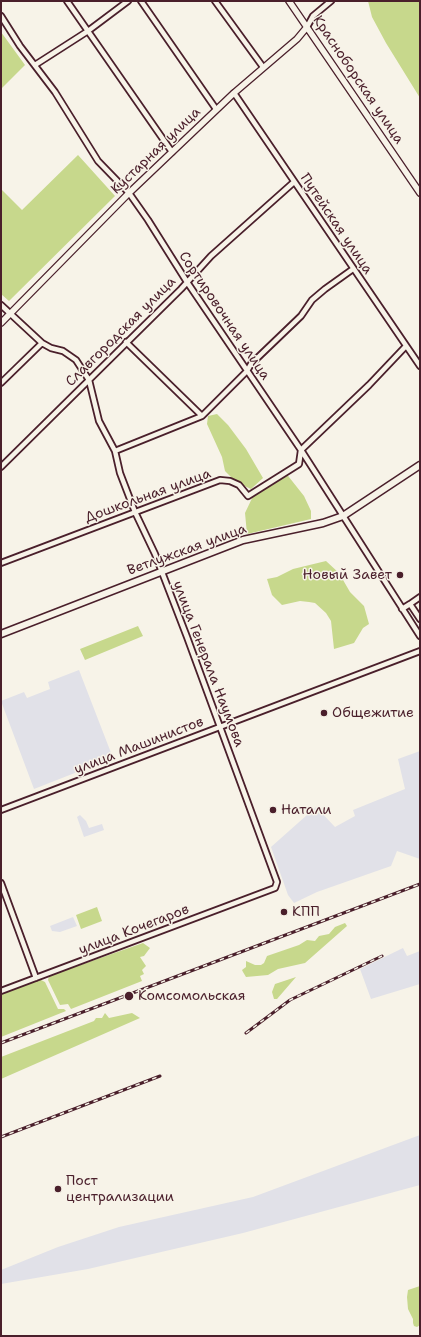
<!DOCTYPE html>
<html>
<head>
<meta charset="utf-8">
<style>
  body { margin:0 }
  #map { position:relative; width:421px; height:1337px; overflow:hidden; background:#f7f3e8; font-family:"Shantell Sans",sans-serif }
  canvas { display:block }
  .frame { position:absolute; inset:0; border:2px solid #4a1f2b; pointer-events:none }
</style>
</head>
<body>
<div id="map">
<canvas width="421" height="1337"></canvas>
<div class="frame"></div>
</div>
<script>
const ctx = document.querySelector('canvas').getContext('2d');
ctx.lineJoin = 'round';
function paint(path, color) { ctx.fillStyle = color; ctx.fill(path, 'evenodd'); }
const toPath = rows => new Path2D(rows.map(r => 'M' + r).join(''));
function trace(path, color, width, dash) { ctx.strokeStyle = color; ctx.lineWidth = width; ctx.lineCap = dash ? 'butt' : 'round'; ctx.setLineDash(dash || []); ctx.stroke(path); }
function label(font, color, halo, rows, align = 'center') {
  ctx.font = font + ' "Shantell Sans",sans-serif'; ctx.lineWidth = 3; ctx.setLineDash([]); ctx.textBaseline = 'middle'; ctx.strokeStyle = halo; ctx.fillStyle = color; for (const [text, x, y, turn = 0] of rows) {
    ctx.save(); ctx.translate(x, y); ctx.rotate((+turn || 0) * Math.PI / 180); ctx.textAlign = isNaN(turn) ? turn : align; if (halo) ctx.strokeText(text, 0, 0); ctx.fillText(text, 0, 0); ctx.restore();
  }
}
const built = toPath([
  [79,670,113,758,34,789,1,701,24,692,27,698,50,689,48,682],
  [420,751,420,859,397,851,391,866,317,892,294,903,288,895,271,847,316,807,335,827,355,816,353,810,405,789,398,759],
  [80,815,86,821,89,828,102,824,104,830,84,837,77,817],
  [73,917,77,926,60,932,52,931,50,926],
  [403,948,407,956,420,951,420,984,371,999,360,969],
  [420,1135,420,1185,243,1233,88,1269,1,1284,1,1270,58,1247,119,1227,253,1197]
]);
const green = toPath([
  [368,1,420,1,420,98,386,43,372,17],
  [1,32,25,65,1,89],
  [78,155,115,196,9,301,1,294,1,189,22,210],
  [217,414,228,425,246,449,263,478,251,489,236,482,225,471,222,457,207,424,208,416],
  [285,472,304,496,311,511,311,519,247,534,245,513,255,492],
  [326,561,339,573,350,592,364,606,369,624,363,628,354,643,334,649,331,621,326,613,315,603,309,602,300,601,282,605,272,595,267,579,277,577,293,569],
  [138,626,143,636,85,660,80,649],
  [97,907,102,921,81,929,76,915],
  [345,923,347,926,305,963,278,969,268,975,246,977,243,972,242,970,246,967,246,961,255,965,261,965,264,963,267,956,299,945,307,940,315,941,319,936,329,934,335,927],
  [143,943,150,948,144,956,140,957,146,966,142,970,144,974,140,976,142,981,71,1009,68,1004,60,1005,48,980,49,976],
  [296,977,277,999,274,999,272,992,275,984],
  [39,979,45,982,58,1009,64,1009,66,1011,1,1037,1,994],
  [105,1013,109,1018,132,1013,140,1018,1,1079,1,1057,94,1021,96,1018,102,1018],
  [420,1286,420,1325,417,1327,414,1326,413,1323,413,1319,408,1309,407,1297,408,1290]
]);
const minor = toPath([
  [67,1,172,152],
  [141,1,216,109],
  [215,1,263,67],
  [1,16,20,46,55,92,98,161,129,193,148,220,187,282,301,450,420,636],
  [307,27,313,16,331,1],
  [35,65,88,31,128,1],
  [234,93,420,366],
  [1,305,42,343,51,348,63,351,76,360,89,380,99,421,115,451,120,473,135,512,155,554,187,637,277,882,275,888,1,991],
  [126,342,202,416],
  [1,383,42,343],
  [115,451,202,416,247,371,251,364,301,316,312,300,325,289,353,269],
  [1,467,181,289,211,256,294,182],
  [1,563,220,480,230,481,239,485,248,496,299,464,301,450,369,385,406,346],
  [410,604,420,597],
  [402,609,410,604,420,619],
  [1,810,420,651],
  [1,883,36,978]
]);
const tertiary = toPath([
  [289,1,420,193],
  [1,323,129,193,234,93,297,39,307,27]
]);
const secondary = toPath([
  [1,634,243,540,323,523,343,516,420,465]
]);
const rail = toPath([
  [246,1033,290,1000,382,956],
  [1,1043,420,884],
  [1,1137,160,1076]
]);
const markers = [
  [400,575,4,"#4a1f2b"],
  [324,713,4,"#4a1f2b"],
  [273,810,4,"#4a1f2b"],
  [284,912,4,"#4a1f2b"],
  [129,996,5,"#4a1f2b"],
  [58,1189,4,"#4a1f2b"]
];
const streetNames = [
  ["Красноборская улица",358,80,56],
  ["Кустарная улица",156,151,-44],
  ["Путейская улица",336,224,56],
  ["Сортировочная улица",224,316,56],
  ["Славгородская улица",121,332,-45],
  ["Дошкольная улица",148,496,-20],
  ["Ветлужская улица",187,550,-20],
  ["улица Генерала Наумова",208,664,69],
  ["улица Машинистов",139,746,-21],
  ["улица Кочегаров",134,930,-21]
];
const poiNames = [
  ["Новый Завет",392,575,"right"],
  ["Общежитие",332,713],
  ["Натали",281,810],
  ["КПП",292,912],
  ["Комсомольская",138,996],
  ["Пост",66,1181],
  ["централизации",66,1197]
];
paint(built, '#e1e1e8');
paint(green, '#c7d88c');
trace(minor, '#4a1f2b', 8);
trace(tertiary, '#4a1f2b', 8);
trace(secondary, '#4a1f2b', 9);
trace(minor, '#f7f3e8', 4.5);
trace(tertiary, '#f7f3e8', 5.5);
trace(secondary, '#f7f3e8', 6);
trace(rail, '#4a1f2b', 3);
trace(rail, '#f7f3e8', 1.5, [4.5]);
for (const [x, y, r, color] of markers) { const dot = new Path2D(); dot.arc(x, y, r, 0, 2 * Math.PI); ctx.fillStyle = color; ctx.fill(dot); trace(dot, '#f7f3e8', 1.5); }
label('14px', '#4a1f2b', '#f7f3e8', streetNames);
label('14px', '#4a1f2b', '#f7f3e8', poiNames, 'left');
</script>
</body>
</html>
